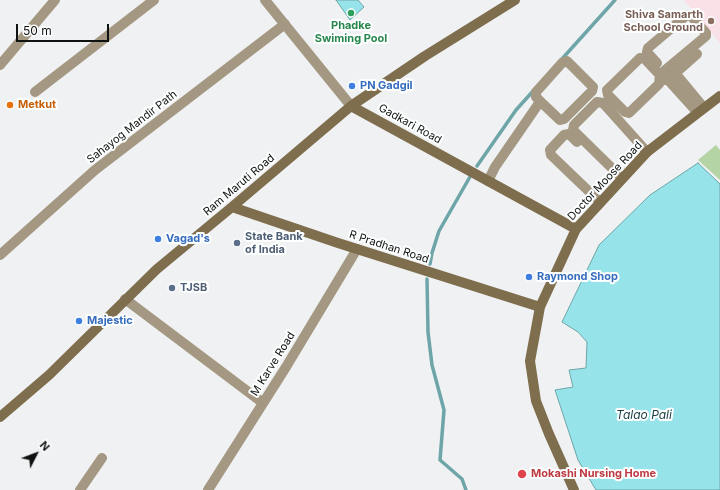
<!DOCTYPE html>
<html>
<head>
<meta charset="utf-8">
<style>
  body { margin:0 }
  #map { position:relative; width:720px; height:490px; overflow:hidden; background:#f0f1f3; font-family:Inter,sans-serif }
  canvas { display:block }
  .north { position:absolute; left:16px; top:434px; width:40px; height:40px; -webkit-text-stroke:3px #feffff; paint-order:stroke; rotate:48deg; font-size:11px; font-weight:700; line-height:16px; text-align:center; color:#101111 }
  .north::after { content:''; display:block; margin:auto; width:14px; height:18px; background:#101111; clip-path:polygon(50% 0,100% 100%,50% 72%,0 100%) }
  .scale { position:absolute; left:16px; top:24px; width:93px; height:18px; box-sizing:border-box; border:2px solid #101111; border-top:0; padding-left:5px; font-size:12px; line-height:14px; white-space:nowrap; color:#101111; -webkit-text-stroke:3px #feffff; paint-order:stroke }
</style>
</head>
<body>
<div id="map">
<canvas width="720" height="490"></canvas>
<div class="north">N</div>
<div class="scale">50 m</div>
</div>
<script>
const ctx = document.querySelector('canvas').getContext('2d');
ctx.lineJoin = 'round';
function paint(path, color) { ctx.fillStyle = color; ctx.fill(path, 'evenodd'); }
const toPath = rows => new Path2D(rows.map(r => 'M' + r).join(''));
function trace(path, color, width, dash) { ctx.strokeStyle = color; ctx.lineWidth = width; ctx.lineCap = dash ? 'butt' : 'round'; ctx.setLineDash(dash || []); ctx.stroke(path); }
function label(font, color, halo, rows, align = 'center') {
  ctx.font = font + ' Inter,sans-serif'; ctx.lineWidth = 4; ctx.setLineDash([]); ctx.textBaseline = 'middle'; ctx.strokeStyle = halo; ctx.fillStyle = color; for (const [text, x, y, turn = 0] of rows) {
    ctx.save(); ctx.translate(x, y); ctx.rotate((+turn || 0) * Math.PI / 180); ctx.textAlign = isNaN(turn) ? turn : align; if (halo) ctx.strokeText(text, 0, 0); ctx.fillText(text, 0, 0); ctx.restore();
  }
}
const education = toPath([
  [684,0,720,0,720,43]
]);
const green = toPath([
  [716,145,720,150,720,180,698,160]
]);
const water = toPath([
  [336,0,358,0,364,7,350,20,336,0],
  [698,163,720,184,720,490,596,490,578,460,555,390,573,387,569,370,586,368,587,342,578,332,562,322,599,245,650,195,698,163]
]);
const stream = toPath([
  [561,60,615,0],
  [477,166,516,110,534,90],
  [430,264,432,253,439,231,471,175],
  [427,279,428,332,432,365,444,410,440,460,462,479,466,490]
]);
const street = toPath([
  [265,0,351,106],
  [657,63,647,52,648,48,687,15,691,16,706,33,706,36,664,71],
  [0,65,55,0],
  [675,73,704,108],
  [660,75,659,84,629,113,625,112,608,95,607,90,640,58,644,58,660,75,664,80,668,80,697,112],
  [671,77,697,54],
  [35,92,154,0],
  [577,142,569,134,564,135,550,150,551,155,600,202],
  [622,178,573,130,574,125,597,102,603,103,647,152],
  [488,181,495,167,537,106,540,101,536,97,536,92,562,63,567,61,593,87,592,91,564,119,560,120,540,101],
  [0,255,95,170,285,24],
  [125,299,263,403],
  [80,490,102,458],
  [208,490,286,367,357,249]
]);
const secondary = toPath([
  [351,106,576,229],
  [232,207,338,243,540,307],
  [0,417,49,375,157,269,232,207,351,106,425,56,515,0],
  [574,490,549,434,536,401,530,361,540,307,576,229,647,152,720,96]
]);
const markers = [
  [351,13,4,"#2e9e5b"],
  [711,21,4,"#8d6e63"],
  [352,86,4,"#3f7fe0"],
  [10,105,4,"#e8710a"],
  [158,239,4,"#3f7fe0"],
  [237,243,4,"#5c6f8a"],
  [529,277,4,"#3f7fe0"],
  [172,288,4,"#5c6f8a"],
  [79,321,4,"#3f7fe0"],
  [522,474,5,"#e0444e"]
];
const educationNames = [
  ["Shiva Samarth",703,15],
  ["School Ground",703,28]
];
const leisureNames = [
  ["Phadke",351,26],
  ["Swiming Pool",351,39]
];
const shopNames = [
  ["PN Gadgil",360,86],
  ["Vagad's",166,239],
  ["Raymond Shop",537,277],
  ["Majestic",87,321]
];
const foodNames = [
  ["Metkut",18,105]
];
const streetNames = [
  ["Gadkari Road",410,124,29],
  ["Sahayog Mandir Path",132,127,-38],
  ["Doctor Moose Road",605,181,-47],
  ["Ram Maruti Road",239,185,-40],
  ["R Pradhan Road",389,247,18],
  ["M Karve Road",273,364,-58]
];
const serviceNames = [
  ["State Bank",245,237],
  ["of India",245,250],
  ["TJSB",180,288]
];
const healthNames = [
  ["Mokashi Nursing Home",531,474]
];
const waterNames = [
  ["Talao Pali",644,415]
];
paint(education, '#fae0e7');
paint(green, '#b5d4a5');
paint(water, '#96e4e9');
trace(water, '#6ea5a8', 1);
trace(stream, '#6ea5a8', 3.5);
trace(street, '#a49882', 10);
trace(secondary, '#7f6e4d', 10);
for (const [x, y, r, color] of markers) { const dot = new Path2D(); dot.arc(x, y, r, 0, 2 * Math.PI); ctx.fillStyle = color; ctx.fill(dot); trace(dot, '#feffff', 1.5); }
label('bold 11px', '#785e54', '#feffff', educationNames, 'right');
label('bold 11px', '#27864d', '#feffff', leisureNames);
label('bold 11px', '#366cbe', '#feffff', shopNames, 'left');
label('bold 11px', '#c56008', '#feffff', foodNames, 'left');
label('11px', '#101111', '#feffff', streetNames);
label('bold 11px', '#4e5e75', '#feffff', serviceNames, 'left');
label('bold 11px', '#be3a42', '#feffff', healthNames, 'left');
label('italic 12px', '#173d40', '#feffff', waterNames);
</script>
</body>
</html>
